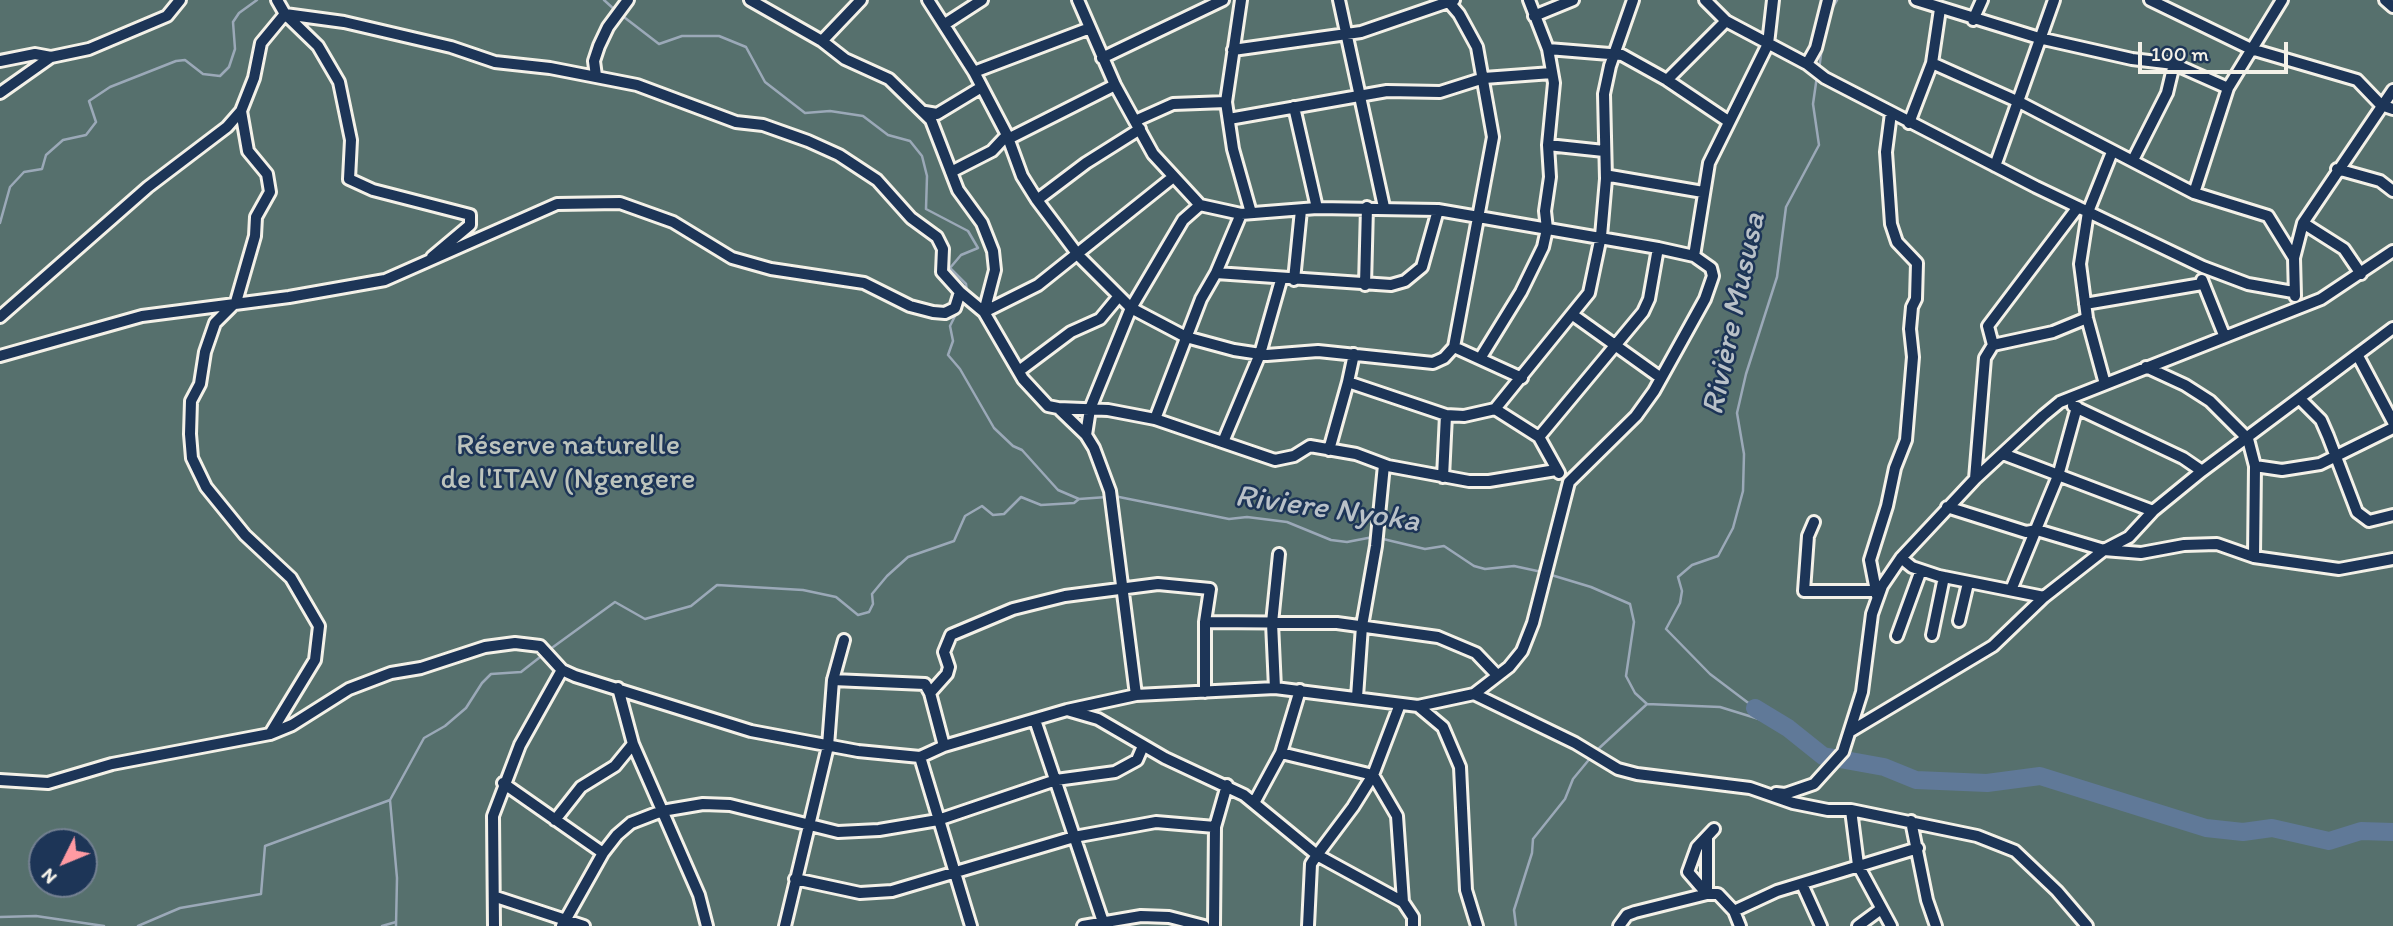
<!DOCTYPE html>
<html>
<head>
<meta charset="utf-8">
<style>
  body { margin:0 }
  #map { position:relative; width:2393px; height:926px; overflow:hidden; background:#1d3557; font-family:Itim,sans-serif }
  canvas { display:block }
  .north { position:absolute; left:28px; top:828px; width:70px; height:70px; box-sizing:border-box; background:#1d3557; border:2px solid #738091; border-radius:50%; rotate:227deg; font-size:19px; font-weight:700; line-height:28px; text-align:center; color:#f4f1e8 }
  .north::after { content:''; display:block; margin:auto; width:24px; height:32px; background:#ff9aa2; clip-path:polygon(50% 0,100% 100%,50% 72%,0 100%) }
  .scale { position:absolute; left:2138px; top:42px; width:150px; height:32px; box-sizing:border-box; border:4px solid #f4f1e8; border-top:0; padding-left:9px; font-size:21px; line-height:24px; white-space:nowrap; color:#f4f1e8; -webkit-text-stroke:5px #1d3557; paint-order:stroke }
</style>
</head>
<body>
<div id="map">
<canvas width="2393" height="926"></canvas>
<div class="north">N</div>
<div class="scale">100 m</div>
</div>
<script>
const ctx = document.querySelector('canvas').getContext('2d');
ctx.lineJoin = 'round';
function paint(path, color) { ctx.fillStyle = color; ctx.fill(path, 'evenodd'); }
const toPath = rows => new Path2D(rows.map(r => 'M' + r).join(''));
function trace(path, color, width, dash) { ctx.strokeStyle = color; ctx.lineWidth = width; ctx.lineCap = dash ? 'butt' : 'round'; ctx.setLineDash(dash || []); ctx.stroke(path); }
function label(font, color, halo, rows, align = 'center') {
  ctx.font = font + ' Itim,sans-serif'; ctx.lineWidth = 5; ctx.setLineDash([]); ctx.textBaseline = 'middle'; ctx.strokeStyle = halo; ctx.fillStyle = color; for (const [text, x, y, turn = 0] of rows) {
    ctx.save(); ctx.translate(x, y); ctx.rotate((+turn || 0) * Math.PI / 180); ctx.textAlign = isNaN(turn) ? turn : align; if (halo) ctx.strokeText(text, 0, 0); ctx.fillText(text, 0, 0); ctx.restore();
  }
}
const green = toPath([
  [0,0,2393,0,2393,926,0,926],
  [42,842,84,842,84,884,42,884]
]);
const stream = toPath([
  [604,0,615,10],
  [1830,12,1837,0],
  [620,14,659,44,682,36,719,36,746,47,765,82,805,113,830,111,863,116,888,135,910,141,922,156,927,176,926,209,968,231,978,248,961,255,950,268,966,284,967,292],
  [1819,70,1823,39],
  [0,223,10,187,24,172,42,169,46,155,63,140,86,135,96,122,89,101,110,87,176,61,185,60,203,74,220,76,229,67,235,49,233,22,239,13,257,0],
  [958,310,950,326,953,341,948,355,960,369,994,428,1013,446,1022,450,1058,490,1079,499],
  [1114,496,1229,519,1247,517,1287,522,1331,540,1347,542,1373,537],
  [1379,538,1425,549,1444,546,1474,566,1485,569,1514,566,1542,572],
  [1548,574,1591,587,1630,604,1634,622,1626,676,1635,693,1647,704,1720,707,1788,728],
  [549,650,615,602,645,619,691,606,717,585,803,590,836,597,858,615,869,612,873,604,872,594,887,576,908,557,954,541,965,516,982,506,993,515,1004,514,1021,497,1041,505,1074,503,1079,499,1107,497],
  [1755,708,1710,674,1666,629,1680,603,1682,591,1678,577,1692,565,1718,556,1733,528,1743,491,1744,454,1737,413,1746,374,1777,277,1786,207,1819,145,1813,104,1817,76],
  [1596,751,1647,704],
  [0,917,36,916,104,926],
  [138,926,180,908,261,894,265,846,390,800],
  [382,926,396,922],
  [396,926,397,878,390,800,424,738,445,726,466,708,482,683,491,674,521,672,544,654],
  [1516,926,1514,910,1532,853,1533,839,1565,799,1573,779,1592,756]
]);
const river = toPath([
  [1755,708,1788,728,1823,756,1884,767,1916,780,1987,783,2040,776,2206,828,2243,832,2272,828,2329,841,2361,831,2393,832]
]);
const minor = toPath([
  [750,0,822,41,845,59,889,79,931,120,958,190,982,223,993,251,995,270,984,312],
  [928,0,974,72,1007,135,1022,176,1037,200,1079,256,1131,308,1186,337,1234,350,1267,355,1318,351,1433,363,1444,358,1454,347,1493,137,1477,47,1459,14,1447,0],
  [1078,0,1115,85,1153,154,1200,205,1241,214,1317,208,1438,210,1658,248,1694,256,1711,268,1713,276,1705,299,1654,391,1636,416,1569,482,1533,623,1522,651,1509,667,1474,694],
  [1241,0,1226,102,1233,149,1251,213],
  [1339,0,1384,207],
  [1705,0,1726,21,1807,64,1825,78,2036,187,2203,267,2248,284,2293,292],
  [1916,0,2039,38,2132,59,2174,64,2228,88],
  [2150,0,2251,49,2357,80,2381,105,2393,109],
  [2385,0,2393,7],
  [285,14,344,22,451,47,495,62,550,68,637,85,736,122,763,125,808,141,839,155,877,180,911,218,937,237,943,249,942,272,960,292,984,312,1023,379,1048,406,1058,408,1086,435,1094,448,1110,491,1136,695],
  [285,14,318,46,339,82,351,140,349,179,373,190,470,215,470,225,432,257],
  [1534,16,1573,0],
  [1973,20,1982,0],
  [945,24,982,0],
  [822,41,861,0],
  [1548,49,1622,55,1667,80,1728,121],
  [1233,50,1361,32,1454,0],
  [1102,58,1223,0],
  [0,61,35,54,51,57],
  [1932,63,2019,102,2194,193,2268,216,2294,258],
  [1807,64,1816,48,1828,0],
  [974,72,1090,28],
  [596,76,594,61,599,46,608,27,628,0],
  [1667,80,1726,21],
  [0,93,51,57,89,49,167,16,180,0],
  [1294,107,1317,208],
  [241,111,248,151,267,174,270,192,256,217,255,236,236,302,215,323,205,352,200,384,191,401,190,434,192,458,206,487,245,535,291,578,319,626,315,660,270,734],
  [925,112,937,114,980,88],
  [1229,119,1387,91,1440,92,1484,78,1552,73],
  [1135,121,1173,104,1226,102],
  [1909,123,1932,63,1940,9],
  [1008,139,1115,85],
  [1548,145,1604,151],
  [2133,160,2167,93,2174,64],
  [1995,166,2054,0],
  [2337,169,2380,181,2393,191],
  [951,172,992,151,1007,135],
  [1606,179,1610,176,1703,192],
  [2194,193,2228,88,2282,0],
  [1037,200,1086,163,1140,129],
  [2303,223,2344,249,2361,274],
  [1694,256,1709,163,1768,44,1773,0],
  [1216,273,1391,285,1405,281,1422,267,1438,210],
  [1294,280,1301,210],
  [2202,280,2224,335],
  [1365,285,1367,207],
  [2295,296,2294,258,2303,223,2393,90],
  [2085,304,2202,284],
  [984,312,1038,285,1172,178],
  [1573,315,1661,378],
  [0,317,148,187,227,127,241,111,254,78,261,43,285,14,277,0],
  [1993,345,2053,332,2087,318],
  [1454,347,1522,378],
  [0,356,142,316,289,297,385,280,557,204,620,203,673,222,732,258,771,269,864,283,910,306,933,312,945,313,955,308,960,292],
  [2358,356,2393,422],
  [1481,357,1521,292,1543,247,1547,229,1545,211,1550,177,1548,145,1554,83,1548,49,1529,0],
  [2146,367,2185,385,2210,401,2248,439,2255,466,2254,557],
  [1019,371,1071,332,1100,319,1119,296],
  [1348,382,1354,354],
  [2105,384,2087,318,2080,264,2088,212,2112,152],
  [2301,400,2321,420,2328,436,2357,512,2369,521,2393,515],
  [2073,406,2183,458,2202,471],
  [1058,408,1108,410,1155,419,1275,460,1294,456,1310,446,1356,454,1388,466,1469,481,1489,481,1556,470],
  [1495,409,1539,437,1559,473],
  [1155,419,1201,299,1216,273,1241,214],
  [1086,435,1090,409,1131,308,1183,220,1200,205],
  [1539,437,1643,312,1649,299,1658,248],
  [1223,442,1260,354,1281,280],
  [1329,450,1348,382,1446,415,1464,416,1495,409,1589,293,1601,236,1606,179,1604,94,1610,66,1633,0],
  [2003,454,2153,511],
  [2255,466,2282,470,2320,464,2393,428],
  [1443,477,1446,415],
  [1975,479,1985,358,1993,345,1988,326,2078,207],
  [1947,507,2026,532,2037,530,2104,550,2141,553,2184,545,2217,544,2254,557,2339,569,2393,559],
  [1814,522,1808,536,1804,591,1876,591],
  [1901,558,1912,567,1939,576,2044,597],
  [2011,590,2058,476,2077,407],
  [1877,596,1870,560,1887,506,1895,468,1906,440,1913,357,1910,329,1912,307,1916,299,1917,263,1897,242,1891,224,1886,152,1891,113],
  [1959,621,1968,583],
  [1205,622,1337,623,1438,637,1476,653,1497,675],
  [1932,635,1944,577],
  [1897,636,1921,570],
  [833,680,925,684,930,693],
  [618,688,633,744,699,895,707,926],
  [1275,688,1272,623,1279,554],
  [1357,697,1362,626,1376,546,1384,465],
  [1400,704,1373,775,1353,807,1317,855,1403,902,1413,917,1413,926],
  [1418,706,1443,727,1460,767,1466,890,1477,926],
  [1067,710,1098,719,1165,758,1244,795,1317,855,1311,864,1308,926],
  [1035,720,1103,922],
  [1851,731,1993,646,2044,597,2104,550,2129,537,2153,511,2202,471,2393,328],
  [944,746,930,693,947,674,949,667,944,652,951,635,1013,609,1065,596,1158,584,1210,589,1205,622,1205,692],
  [1281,753,1373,775,1397,816,1403,902],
  [920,757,971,926],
  [0,780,48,783,112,764,270,734,292,725,349,689,391,673,421,668,485,647,515,643,540,646,562,670,575,676,751,731,858,751,920,757,944,746,1067,710,1136,695,1275,688,1418,706,1474,694,1575,743,1618,769,1637,774,1750,788,1793,803,1828,810,1851,810,1977,836,2015,851,2057,891,2087,926],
  [503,783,603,853],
  [1776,793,1785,794,1814,784,1843,752,1862,692,1872,614,1882,586,1901,558,1975,479,2043,416,2060,402,2321,299,2393,251],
  [1255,801,1281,753,1300,690],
  [1851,810,1858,865,1891,926],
  [555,820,581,787,615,766,633,744],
  [1911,821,1927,900,1936,926],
  [1707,838,1707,894,1718,894,1734,911,1740,926],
  [795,879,860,893,892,891,1074,837,1156,822,1215,827],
  [1802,884,1821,926],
  [496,897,584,926],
  [1734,911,1777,891,1918,848],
  [494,926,493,816,520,745,562,670],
  [562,926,603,853,617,835,631,823,662,811,703,804,730,805,838,832,879,830,938,820,1056,780,1115,772,1137,760,1143,746],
  [785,926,828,746,833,680,844,640],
  [1083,926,1141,916,1169,917,1204,926],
  [1214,926,1215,827,1227,785],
  [1619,926,1627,915,1635,912,1707,894,1688,872,1697,847,1714,829],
  [1858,926,1881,909]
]);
const parkNames = [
  ["Réserve naturelle",568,446],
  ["de l'ITAV (Ngengere",568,480]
];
const waterNames = [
  ["Rivière Mususa",1735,314,-78],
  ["Riviere Nyoka",1327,510,8]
];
paint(green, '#56706d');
trace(stream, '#9ba9b8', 2.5);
trace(river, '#607998', 18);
trace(minor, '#f4f1e8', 16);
trace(minor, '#1d3557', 10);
label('30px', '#bdc4bd', '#1d3557', parkNames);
label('italic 32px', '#b9c1c8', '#1d3557', waterNames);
</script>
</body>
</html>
